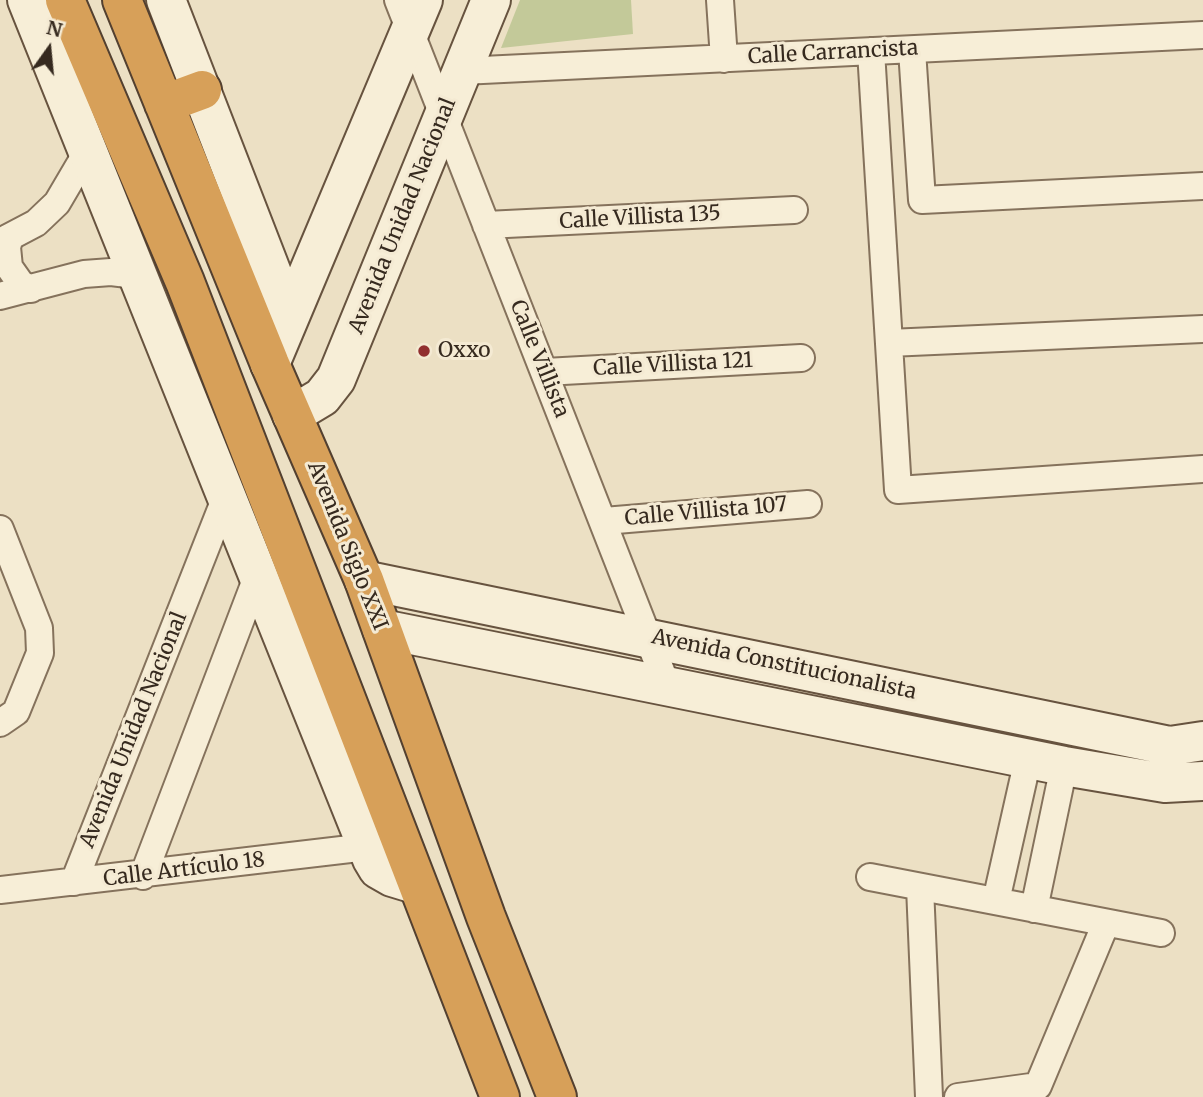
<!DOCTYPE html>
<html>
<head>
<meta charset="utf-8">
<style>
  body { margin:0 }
  #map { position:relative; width:1203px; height:1097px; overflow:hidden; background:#ece0c4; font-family:Merriweather,serif }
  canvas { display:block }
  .north { position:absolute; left:14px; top:14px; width:70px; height:70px; -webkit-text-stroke:5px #f4ead3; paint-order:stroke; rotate:15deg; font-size:19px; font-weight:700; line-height:28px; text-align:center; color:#362a1f }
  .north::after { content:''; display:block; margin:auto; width:24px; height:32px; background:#362a1f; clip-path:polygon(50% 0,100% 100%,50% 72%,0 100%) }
</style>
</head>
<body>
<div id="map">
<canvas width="1203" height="1097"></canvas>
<div class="north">N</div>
</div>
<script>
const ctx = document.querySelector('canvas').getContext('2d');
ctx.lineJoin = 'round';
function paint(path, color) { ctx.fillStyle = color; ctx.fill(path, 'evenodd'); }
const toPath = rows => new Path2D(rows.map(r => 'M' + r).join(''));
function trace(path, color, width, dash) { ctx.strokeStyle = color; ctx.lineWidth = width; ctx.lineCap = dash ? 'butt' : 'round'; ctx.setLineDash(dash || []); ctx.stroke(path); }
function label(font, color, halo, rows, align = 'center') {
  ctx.font = font + ' Merriweather,serif'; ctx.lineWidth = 6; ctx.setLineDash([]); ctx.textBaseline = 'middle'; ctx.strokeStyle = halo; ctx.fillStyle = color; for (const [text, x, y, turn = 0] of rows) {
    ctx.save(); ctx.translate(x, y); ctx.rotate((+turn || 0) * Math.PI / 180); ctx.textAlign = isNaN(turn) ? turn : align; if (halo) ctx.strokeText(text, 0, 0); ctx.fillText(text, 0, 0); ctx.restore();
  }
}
const green = toPath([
  [520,0,631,0,633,34,501,48]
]);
const street = toPath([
  [398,0,667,686],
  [720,0,724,59],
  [912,50,922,200,1203,186],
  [871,51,898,490,1203,469],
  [462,71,1203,35],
  [486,225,794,210],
  [10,237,7,247,9,267,21,284,31,289],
  [0,242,36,223,57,203,87,152],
  [0,296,84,274,111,272,136,275],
  [889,343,1203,329],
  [545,372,801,358],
  [604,521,808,504],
  [0,529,39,628,40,653,16,712,0,723],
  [143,876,257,577],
  [870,877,1161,933],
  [74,882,225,499],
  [920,887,929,1097],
  [0,890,367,847],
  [996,901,1028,759],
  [1034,909,1064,766],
  [958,1097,1038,1086,1106,923]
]);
const secondary = toPath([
  [27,0,372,859,378,869,392,877,415,884],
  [166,0,289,317],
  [270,364,423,0],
  [292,415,322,397,336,379,491,0],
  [364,580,1170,746,1203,741],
  [382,629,1064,766,1165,783,1203,781]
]);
const highway = toPath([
  [65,0,185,282,500,1097],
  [122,0,270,364,364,580,486,917,557,1097],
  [164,104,202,90]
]);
const markers = [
  [424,351,7,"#912f2f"]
];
const streetNames = [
  ["Calle Carrancista",833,53,-3],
  ["Avenida Unidad Nacional",403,216,-68],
  ["Calle Villista 135",640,218,-3],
  ["Calle Villista",539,359,68],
  ["Calle Villista 121",673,365,-3],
  ["Calle Villista 107",706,512,-5],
  ["Avenida Siglo XXI",347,546,68],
  ["Avenida Constitucionalista",784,665,12],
  ["Avenida Unidad Nacional",134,730,-68],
  ["Calle Artículo 18",184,870,-7]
];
const poiNames = [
  ["Oxxo",438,351]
];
paint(green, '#c3c999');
trace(street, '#85725c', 30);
trace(secondary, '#67533f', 42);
trace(highway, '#534030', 42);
trace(street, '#f7eed7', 26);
trace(secondary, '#f7eed7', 38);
trace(highway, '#d7a059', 38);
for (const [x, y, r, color] of markers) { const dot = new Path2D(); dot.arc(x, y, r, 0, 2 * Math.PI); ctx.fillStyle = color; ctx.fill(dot); trace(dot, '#f4ead3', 2.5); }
label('21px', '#362a1f', '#f4ead3', streetNames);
label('21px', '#362a1f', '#f4ead3', poiNames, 'left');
</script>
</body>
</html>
